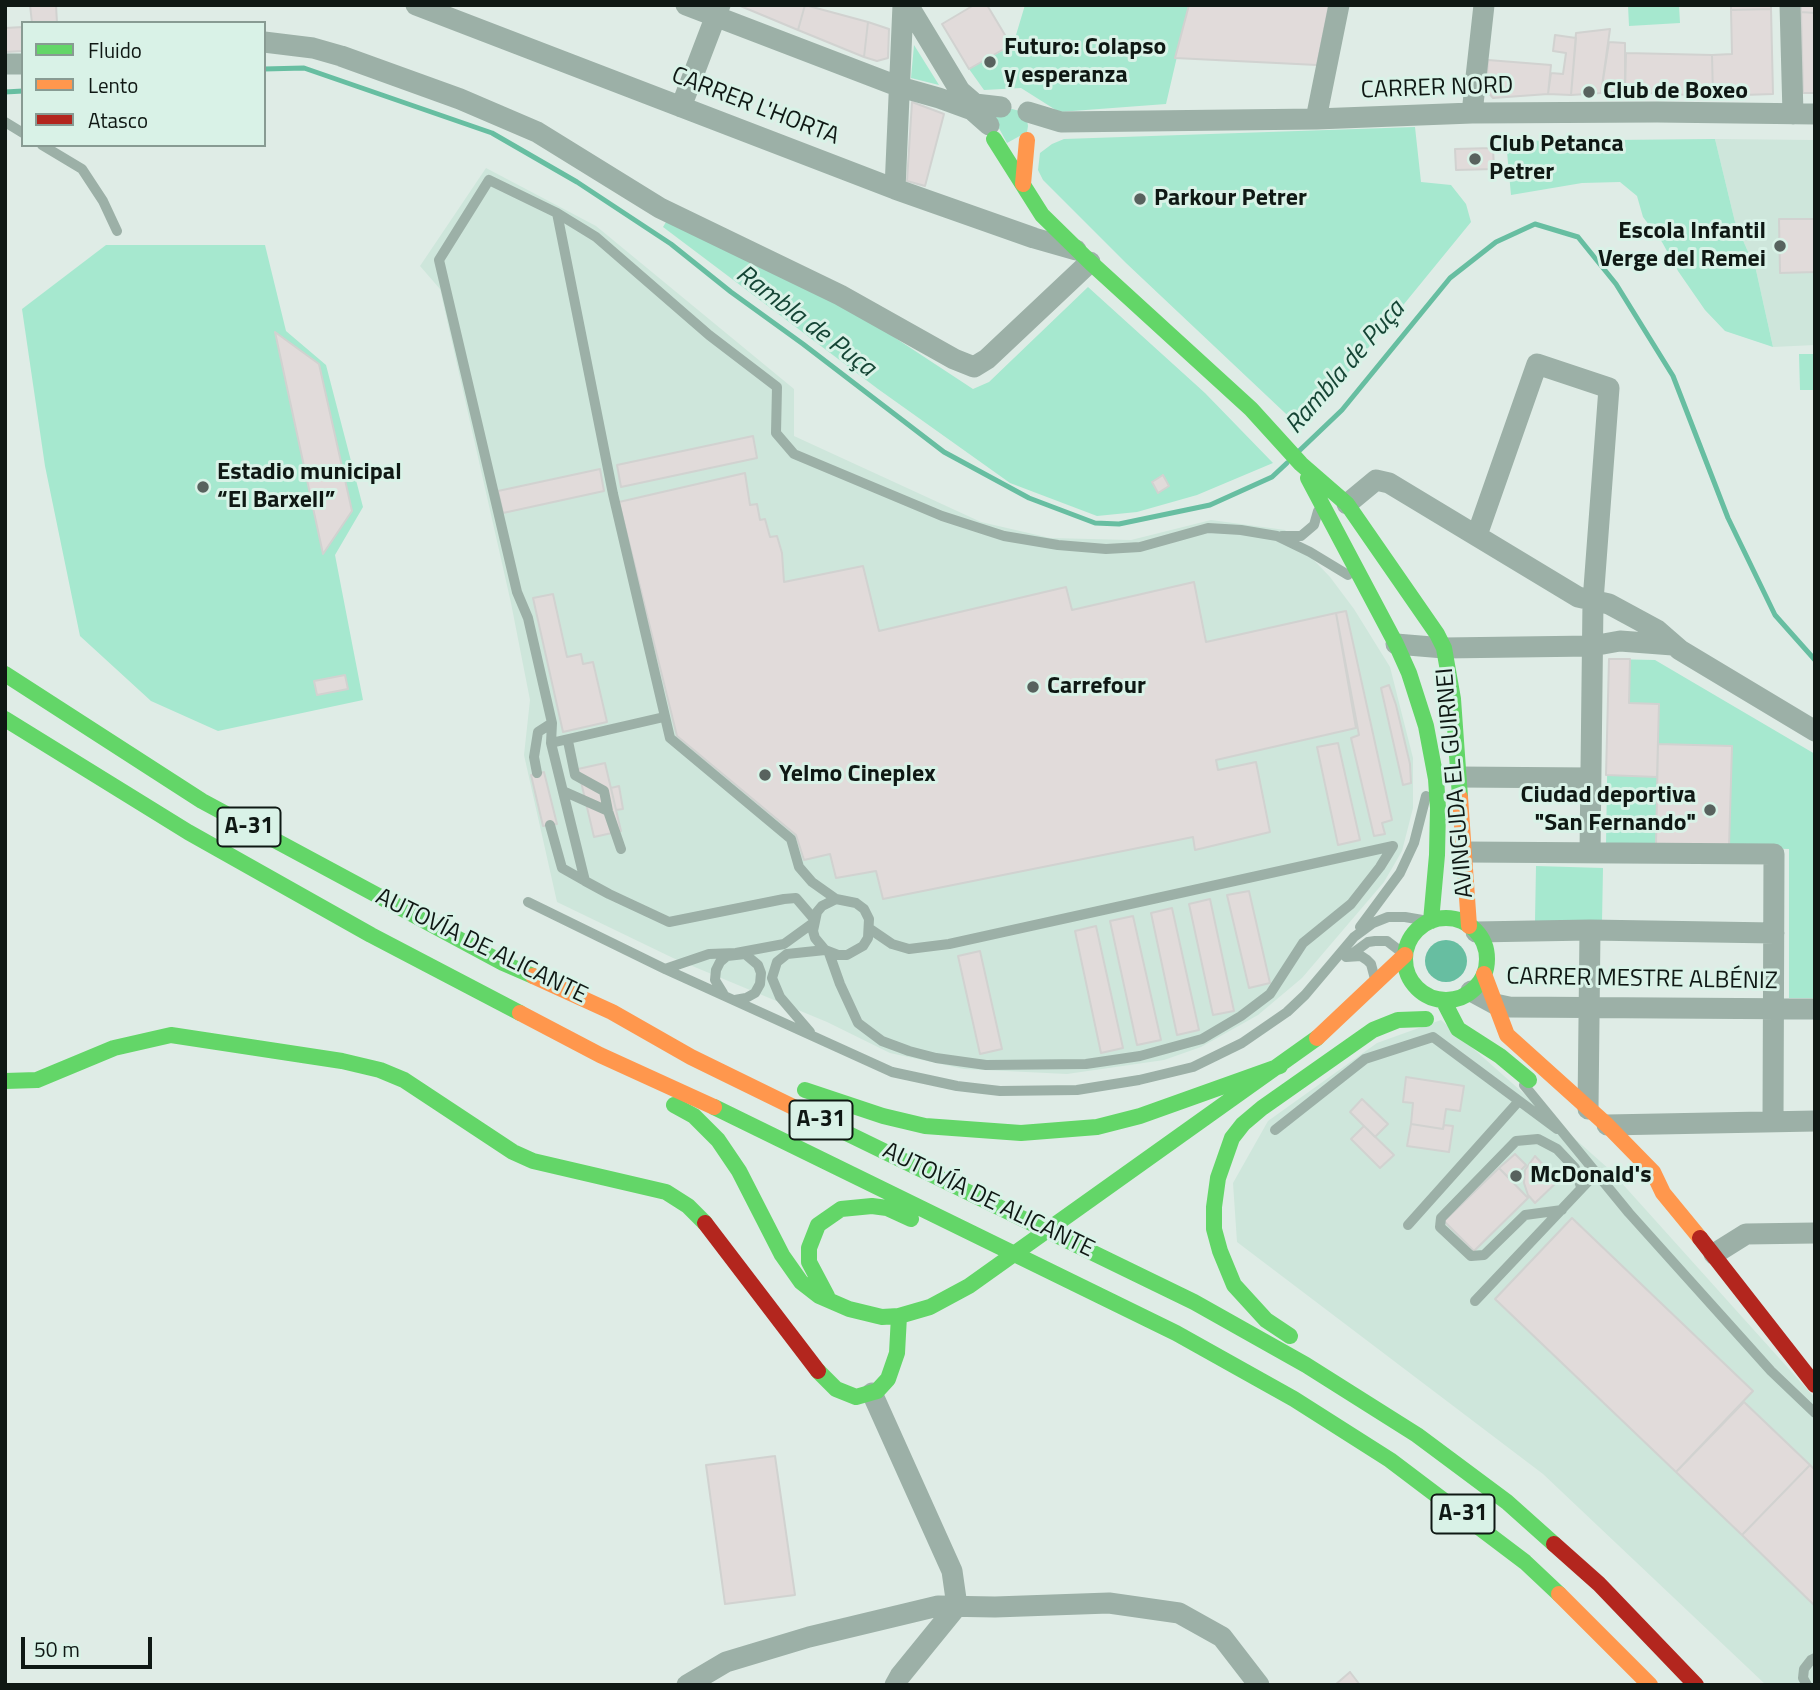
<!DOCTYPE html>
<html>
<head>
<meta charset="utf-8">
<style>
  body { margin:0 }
  #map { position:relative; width:1820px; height:1690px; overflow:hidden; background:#dfece6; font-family:"Titillium Web",sans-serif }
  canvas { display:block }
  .frame { position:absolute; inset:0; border:7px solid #0f1814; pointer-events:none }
  .legend { position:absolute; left:21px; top:21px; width:245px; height:126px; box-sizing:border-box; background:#d9f2e7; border:2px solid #889b93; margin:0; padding:9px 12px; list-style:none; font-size:21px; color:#0f1814 }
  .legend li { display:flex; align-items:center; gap:14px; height:35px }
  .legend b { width:35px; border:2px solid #889b93 }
  .scale { position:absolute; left:21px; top:1637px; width:131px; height:32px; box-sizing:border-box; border:4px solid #0f1814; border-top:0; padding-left:9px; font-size:21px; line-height:24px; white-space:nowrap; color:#0f1814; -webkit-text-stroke:5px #d9f2e7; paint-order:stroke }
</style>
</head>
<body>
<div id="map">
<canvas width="1820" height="1690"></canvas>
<div class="frame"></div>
<ul class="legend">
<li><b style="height:9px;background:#63d668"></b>Fluido</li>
<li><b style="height:9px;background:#ff974d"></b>Lento</li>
<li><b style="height:9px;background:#b3261e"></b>Atasco</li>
</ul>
<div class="scale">50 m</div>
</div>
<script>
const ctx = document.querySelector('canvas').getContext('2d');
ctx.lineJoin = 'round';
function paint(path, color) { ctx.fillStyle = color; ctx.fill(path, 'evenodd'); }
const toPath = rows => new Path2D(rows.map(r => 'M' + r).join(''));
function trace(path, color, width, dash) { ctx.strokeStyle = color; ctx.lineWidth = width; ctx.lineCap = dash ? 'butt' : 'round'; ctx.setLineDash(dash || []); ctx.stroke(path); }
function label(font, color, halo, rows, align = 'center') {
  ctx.font = font + ' "Titillium Web",sans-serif'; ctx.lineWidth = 6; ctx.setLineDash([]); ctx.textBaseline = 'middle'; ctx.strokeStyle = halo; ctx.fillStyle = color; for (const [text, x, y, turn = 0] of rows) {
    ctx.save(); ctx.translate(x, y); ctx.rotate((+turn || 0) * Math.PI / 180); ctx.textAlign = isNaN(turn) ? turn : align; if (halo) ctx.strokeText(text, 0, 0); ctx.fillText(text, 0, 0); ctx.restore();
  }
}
const built = toPath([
  [1715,139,1815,140,1815,345,1773,347,1756,270,1735,222],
  [486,168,596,226,794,389,794,436,981,522,1050,538,1131,540,1211,520,1285,530,1330,577,1354,609,1390,667,1413,758,1413,808,1402,851,1384,882,1302,978,1258,1015,1201,1047,1164,1060,1067,1074,964,1069,890,1053,827,1022,673,958,557,902,524,755,530,700,511,603,440,289,420,266],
  [1441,1020,1610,1170,1815,1398,1815,1685,1766,1685,1543,1474,1237,1242,1233,1183,1268,1121,1377,1043]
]);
const green = toPath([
  [1025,5,1189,5,1166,104,1059,112,1021,88,984,90,969,69,1013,45],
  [1628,5,1679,5,1680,23,1629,26],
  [914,45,939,85,911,78],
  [1008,108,1020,111,1027,120,1028,126,1027,132,1007,143,994,119,997,114],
  [1415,127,1421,182,1451,185,1466,204,1471,222,1302,429,1126,263,1043,180,1038,170,1040,153,1052,144,1064,139],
  [1715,139,1735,222,1756,270,1773,347,1725,331,1705,310,1678,271,1662,242,1643,217,1637,196,1620,182,1582,183,1511,195,1506,141],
  [669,217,868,320,973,389,989,382,1088,287,1205,393,1273,463,1197,495,1137,512,1097,516,1010,483,878,389,663,227],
  [106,245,265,245,286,331,326,365,363,507,335,555,363,700,218,731,151,701,80,636,45,466,22,309],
  [1799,354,1815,354,1815,390,1800,390],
  [1609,659,1655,660,1815,754,1815,998,1789,998,1789,849,1606,844],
  [1536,866,1603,868,1602,922,1535,921]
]);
const water = toPath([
  '1425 961a21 21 0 1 1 42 0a21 21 0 1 1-42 0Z'
]);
const stream = toPath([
  [264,69,304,68,492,133,577,182,671,244,731,292,803,344,944,452,1029,498,1095,523,1119,524,1210,505,1272,477,1287,463],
  [5,92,23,91],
  [1299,451,1342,410,1450,278,1496,242,1535,224,1578,237,1616,284,1673,376,1728,518,1775,615,1815,660]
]);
const building = toPath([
  [30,5,56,5,57,23,32,23,30,5],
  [738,5,805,5,798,30,738,5],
  [805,5,868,22,864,57,798,30,805,5],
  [974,5,987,5,1011,45,969,69,942,24,974,5],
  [1189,5,1329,5,1317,65,1175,58,1189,5],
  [1731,5,1771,5,1771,9,1731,10,1731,5],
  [1801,5,1815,5,1815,13,1801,12,1801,5],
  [1771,9,1773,94,1713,96,1712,55,1732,54,1731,10,1771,9],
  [1801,12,1815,13,1815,93,1803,93,1801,12],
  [868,22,889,29,888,58,877,61,864,57,868,22],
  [23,27,23,51,5,52,5,28,23,27],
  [1610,29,1601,93,1571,95,1576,33,1610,29],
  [1555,35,1576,38,1571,95,1548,94,1551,73,1563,74,1566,53,1553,51,1555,35],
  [1609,42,1625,43,1625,92,1601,93,1609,42],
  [1626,53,1712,55,1713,96,1625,92,1626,53],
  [1488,60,1551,65,1548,94,1493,98,1486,90,1488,60],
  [912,102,944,114,925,186,907,181,912,102],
  [1493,148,1494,169,1456,170,1455,149,1493,148],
  [1779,219,1815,219,1815,272,1780,273,1779,219],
  [275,332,319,364,352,511,323,554,275,332],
  [753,436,757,458,621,487,617,465,753,436],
  [600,469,604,491,503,513,498,491,600,469],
  [745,473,750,505,757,504,760,520,765,519,770,537,777,536,782,553,784,582,863,566,879,631,1066,587,1072,610,1194,582,1206,642,1336,613,1356,728,1216,760,1218,770,1256,762,1270,832,1195,850,1193,837,883,899,876,871,836,878,830,854,804,860,796,835,677,736,619,502,745,473],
  [1163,475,1169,486,1158,493,1152,482,1163,475],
  [553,594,567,657,581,654,583,664,593,662,607,722,563,732,533,598,553,594],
  [1346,611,1392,820,1382,823,1385,834,1374,836,1351,738,1359,735,1336,613,1346,611],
  [1609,659,1630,659,1629,703,1659,704,1657,777,1606,775,1609,659],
  [345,675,348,689,317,695,314,681,345,675],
  [1389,685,1396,705,1410,764,1411,783,1403,785,1381,688,1389,685],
  [1338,743,1360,840,1338,845,1317,747,1338,743],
  [1658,744,1732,746,1729,847,1656,845,1658,744],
  [605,763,621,831,594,837,578,769,605,763],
  [544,772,557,824,543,826,531,775,544,772],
  [619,786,623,809,616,810,611,788,619,786],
  [1249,891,1270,983,1249,988,1227,895,1249,891],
  [1210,899,1234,1011,1213,1015,1189,904,1210,899],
  [1172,908,1199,1030,1177,1035,1151,913,1172,908],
  [1133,916,1161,1040,1137,1045,1110,921,1133,916],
  [1096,926,1123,1048,1101,1053,1075,931,1096,926],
  [980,951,1002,1049,980,1054,958,956,980,951],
  [1406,1077,1464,1086,1460,1111,1446,1109,1443,1129,1411,1124,1413,1103,1403,1102,1406,1077],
  [1362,1099,1388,1124,1375,1137,1350,1112,1362,1099],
  [1411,1124,1443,1129,1444,1125,1453,1126,1449,1152,1407,1146,1411,1124],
  [1364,1126,1394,1155,1380,1168,1351,1139,1364,1126],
  [1515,1154,1526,1165,1511,1180,1499,1168,1515,1154],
  [1535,1156,1558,1181,1535,1203,1528,1195,1524,1183,1525,1170,1535,1156],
  [1499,1168,1528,1198,1474,1251,1444,1221,1499,1168],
  [1572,1218,1753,1391,1676,1472,1495,1299,1572,1218],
  [1744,1402,1810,1465,1742,1535,1676,1472,1744,1402],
  [775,1456,795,1595,725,1604,706,1465,775,1456],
  [1810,1465,1815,1470,1815,1606,1742,1535,1810,1465],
  [1350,1672,1360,1685,1335,1685,1350,1672]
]);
const lane = toPath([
  [5,122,23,133],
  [42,145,82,169,103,201,117,231],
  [557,213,613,494,670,738,791,839,799,867,812,882,836,899,856,903,864,909,869,919,868,938,863,946,847,955,838,955,825,950,815,938,813,931,817,912,822,906,836,899],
  [1282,536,1301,536,1314,525,1318,511],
  [568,741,575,775,604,791,608,811,621,849],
  [551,743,664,717],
  [537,773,534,757,538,732,552,723],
  [563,791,608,811],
  [550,825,562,868,585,881],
  [528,902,665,969,892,1072,957,1086,1000,1091,1077,1090,1139,1080,1193,1067,1242,1043,1287,1012,1305,995,1354,937,1373,923,1388,917,1405,917,1428,921],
  [814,919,796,898,784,899,669,922,609,894,585,881,551,743,552,723,528,618,517,592,439,260,489,180,557,213,596,237,709,335,777,387,776,433,794,454,942,516,1004,536,1058,545,1106,549,1140,547,1208,528,1241,530,1277,536,1310,552,1348,575],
  [1360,927,1400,873,1414,843,1426,796],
  [870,929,892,944,909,949,949,944,1393,846],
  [829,953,840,984,858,1023,882,1041,909,1051,936,1058,986,1065,1086,1064,1140,1056,1202,1039,1241,1016,1270,994,1303,943,1351,904,1380,867,1393,846],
  [1349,956,1368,942,1375,941,1387,941,1404,954],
  [1346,957,1361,956,1367,960,1371,964,1375,979],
  [665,969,709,954,736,953,784,944,813,923],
  [723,993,715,980,716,970,720,962,727,956,745,954,758,965,761,973,760,984,755,993,746,998,735,1000],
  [810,1032,780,997,772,978,777,962,787,954,825,950],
  [1524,1085,1629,1213,1771,1371,1815,1413],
  [1275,1130,1365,1059,1433,1037,1557,1129],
  [1562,1210,1525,1215,1484,1255,1471,1256,1440,1227,1441,1218,1516,1141,1538,1139,1557,1149,1575,1168,1581,1187],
  [1408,1225,1518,1102],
  [1475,1301,1597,1172],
  [1807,1685,1803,1678,1804,1669,1811,1660,1815,1658]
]);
const street = toPath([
  [416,5,895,189,1034,238,1076,250],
  [686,5,900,87,939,98,972,110,989,125],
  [908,5,960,91,975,104,1001,107],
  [1790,5,1793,114],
  [264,42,313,48,341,56,460,99,537,132,660,208,840,295,954,359,974,367,987,359,1090,262],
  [5,64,23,64],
  [681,107,720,5],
  [1028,112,1061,122,1316,119,1472,113,1657,112,1815,114],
  [1472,113,1484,5],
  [1316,119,1339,5],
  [895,189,903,5],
  [1347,504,1376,480,1389,483,1578,597,1609,604,1657,630,1680,650,1815,731],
  [1477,535,1537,364,1609,388,1593,601,1590,853],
  [1396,644,1444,648,1592,646,1620,641,1673,645],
  [1458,777,1591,778],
  [1464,852,1774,854,1773,1121],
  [1476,932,1590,930,1774,933],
  [1471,991,1495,1004,1509,1007,1815,1009],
  [1588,1109,1590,930],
  [1607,1125,1815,1121],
  [1714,1254,1746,1234,1815,1233],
  [872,1393,952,1571,957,1606,900,1676,895,1685],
  [687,1685,726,1662,809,1637,938,1606,995,1607,1109,1603,1179,1613,1222,1637,1259,1685]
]);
const fast = toPath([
  [994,139,1042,215,1090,262,1251,409,1301,464,1347,504,1437,634,1444,648,1453,699,1460,797],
  [1308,478,1396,644,1409,673,1426,726,1436,779,1438,808,1437,855,1431,921],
  [5,674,202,801,503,963,533,976],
  [5,719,188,832,371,935,520,1013],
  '1405 959a41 41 0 1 1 82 0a41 41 0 1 1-82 0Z',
  [1443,1000,1458,1029,1500,1056,1529,1080],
  [5,1081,37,1080,114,1048,171,1035,342,1061,380,1070,404,1080,513,1152,533,1161,666,1192,688,1206,705,1223],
  [805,1090,883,1116,925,1126,1021,1133,1097,1127,1140,1116,1280,1066],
  [674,1105,694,1116,718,1140,739,1171,782,1255,801,1282,819,1296,849,1309,882,1317,899,1316],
  [714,1107,1176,1333,1294,1399,1390,1460,1525,1562,1559,1594],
  [832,1126,1194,1302,1306,1365,1417,1435,1507,1502,1554,1544],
  [827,1296,809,1262,809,1248,818,1225,841,1209,872,1206,887,1208,911,1219],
  [1290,1336,1266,1320,1234,1285,1220,1251,1214,1229,1214,1207,1218,1178,1232,1138,1243,1124,1262,1108,1373,1030,1398,1020,1426,1019],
  [818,1371,836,1389,856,1397,877,1391,888,1379,897,1353,899,1316,930,1307,969,1286,1317,1038]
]);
const slow = toPath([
  [1023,184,1027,140],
  [1460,797,1469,926],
  [1484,974,1507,1035,1607,1125,1653,1172,1663,1193,1700,1238],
  [533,976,612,1012,691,1057,832,1126],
  [520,1013,600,1055,714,1107],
  [1317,1038,1405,955],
  [1559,1594,1650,1685]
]);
const jam = toPath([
  [705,1223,818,1371],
  [1700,1238,1815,1385],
  [1554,1544,1599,1584,1696,1685]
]);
const markers = [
  [990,62,7,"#58625e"],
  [1589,92,7,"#58625e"],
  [1475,159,7,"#58625e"],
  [1140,199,7,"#58625e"],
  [1780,246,7,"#58625e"],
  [203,487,7,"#58625e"],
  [1033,687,7,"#58625e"],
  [765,775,7,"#58625e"],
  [1710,810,7,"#58625e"],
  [1516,1176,7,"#58625e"]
];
const shields = [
  [249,827,63],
  [821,1120,63],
  [1463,1514,63]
];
const shieldNames = [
  ["A-31",249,827],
  ["A-31",821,1120],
  ["A-31",1463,1514]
];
const poiNames = [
  ["Futuro: Colapso",1004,48],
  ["y esperanza",1004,76],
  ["Club de Boxeo",1603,92],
  ["Club Petanca",1489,145],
  ["Petrer",1489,173],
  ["Parkour Petrer",1154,199],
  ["Escola Infantil",1766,232,"right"],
  ["Verge del Remei",1766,260,"right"],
  ["Estadio municipal",217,473],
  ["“El Barxell”",217,501],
  ["Carrefour",1047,687],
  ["Yelmo Cineplex",779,775],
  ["Ciudad deportiva",1696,796,"right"],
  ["\"San Fernando\"",1696,824,"right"],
  ["McDonald's",1530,1176]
];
const streetNames = [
  ["CARRER NORD",1437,89,-2],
  ["CARRER L'HORTA",755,107,21],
  ["AVINGUDA EL GUIRNEI",1456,783,-95],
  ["AUTOVÍA DE ALICANTE",481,947,26],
  ["CARRER MESTRE ALBÉNIZ",1642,980,1],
  ["AUTOVÍA DE ALICANTE",988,1201,26]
];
const waterNames = [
  ["Rambla de Puça",805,322,37],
  ["Rambla de Puça",1346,368,-49]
];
paint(built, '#cee6db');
paint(green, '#a6e8cf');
paint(water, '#67bea1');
trace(stream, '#67bea1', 5);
paint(building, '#e1dbda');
trace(building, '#d1d2d0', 2);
trace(lane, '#9cb0a7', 10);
trace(street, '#9cb0a7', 21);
trace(fast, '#63d668', 16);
trace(slow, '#ff974d', 16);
trace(jam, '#b3261e', 16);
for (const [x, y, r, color] of markers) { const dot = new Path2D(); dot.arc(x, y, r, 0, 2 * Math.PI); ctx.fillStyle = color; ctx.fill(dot); trace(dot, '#d9f2e7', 2.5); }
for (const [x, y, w] of shields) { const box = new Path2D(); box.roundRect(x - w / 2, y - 19.5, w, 39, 5); ctx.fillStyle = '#d9f2e7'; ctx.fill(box); trace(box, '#0f1814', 2); }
label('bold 23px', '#0f1814', null, shieldNames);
label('bold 24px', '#0f1814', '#d9f2e7', poiNames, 'left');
label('24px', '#0f1814', '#d9f2e7', streetNames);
label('italic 26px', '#154535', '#d9f2e7', waterNames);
</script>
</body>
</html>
